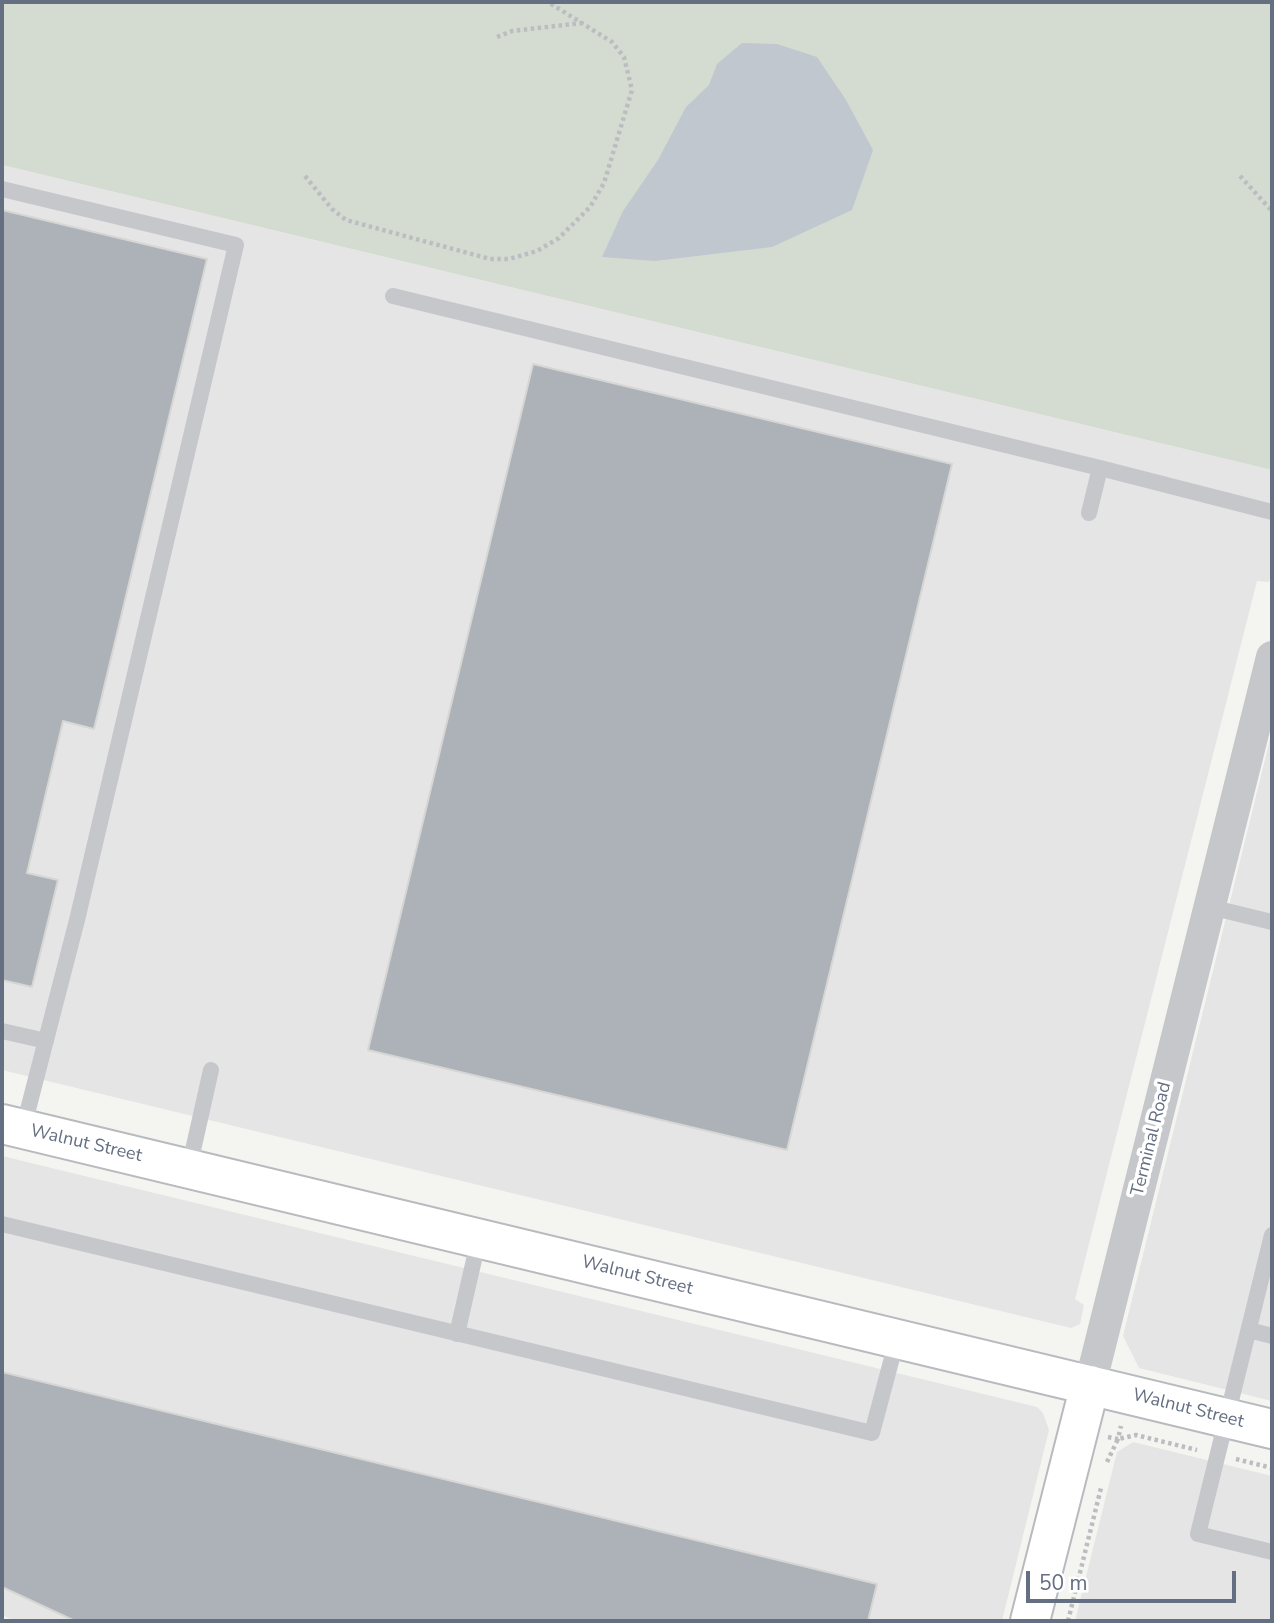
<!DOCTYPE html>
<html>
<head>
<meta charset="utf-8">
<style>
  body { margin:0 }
  #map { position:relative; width:1274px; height:1623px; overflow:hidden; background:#f4f5f1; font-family:"Nunito Sans",sans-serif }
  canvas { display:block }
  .frame { position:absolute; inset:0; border:4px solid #646f82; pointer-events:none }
  .scale { position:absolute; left:1026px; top:1571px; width:210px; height:32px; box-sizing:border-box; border:4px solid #646f82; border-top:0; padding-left:9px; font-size:21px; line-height:24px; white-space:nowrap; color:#646f82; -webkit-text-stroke:5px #fff; paint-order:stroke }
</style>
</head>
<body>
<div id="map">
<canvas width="1274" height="1623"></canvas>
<div class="frame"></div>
<div class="scale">50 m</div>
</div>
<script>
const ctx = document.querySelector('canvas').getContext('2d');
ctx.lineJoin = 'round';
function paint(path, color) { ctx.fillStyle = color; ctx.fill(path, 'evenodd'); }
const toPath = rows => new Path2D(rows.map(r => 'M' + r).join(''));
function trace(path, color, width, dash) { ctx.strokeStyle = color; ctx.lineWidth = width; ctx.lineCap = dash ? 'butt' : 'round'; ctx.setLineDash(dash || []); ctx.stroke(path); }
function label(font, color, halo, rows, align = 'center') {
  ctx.font = font + ' "Nunito Sans",sans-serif'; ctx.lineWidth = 7; ctx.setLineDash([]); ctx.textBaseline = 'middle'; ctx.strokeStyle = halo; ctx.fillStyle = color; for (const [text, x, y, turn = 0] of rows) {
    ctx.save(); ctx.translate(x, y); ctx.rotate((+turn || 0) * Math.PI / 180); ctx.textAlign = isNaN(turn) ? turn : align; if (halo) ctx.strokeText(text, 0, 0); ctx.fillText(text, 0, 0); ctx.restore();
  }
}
const built = toPath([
  [2,165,1272,470,1272,567,1269,582,1257,581,1075,1299,1084,1305,1080,1324,1071,1328,2,1070],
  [1272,731,1272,1401,1139,1368,1123,1336],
  [2,1156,1037,1407,1043,1413,1049,1430,1002,1621,14,1621,2,1615],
  [1133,1442,1272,1476,1272,1621,1075,1621,1117,1452]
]);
const green = toPath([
  [2,2,1272,2,1272,470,2,165]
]);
const water = toPath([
  [742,43,777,44,817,57,846,100,873,150,852,210,772,247,655,261,602,257,623,211,658,160,686,107,709,85,717,64]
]);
const building = toPath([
  [2,210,207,259,94,729,63,721,27,873,58,880,32,987,2,980,2,210],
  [533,364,952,464,787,1150,368,1050,533,364],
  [2,1372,877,1584,868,1621,75,1621,2,1587,2,1372]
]);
const path = toPath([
  [497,37,512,31,582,23],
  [305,176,332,209,346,220,490,259,509,259,537,251,559,238,590,207,604,183,632,90,624,57,612,42,548,2],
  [1240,176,1272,211],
  [1108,1437,1118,1439,1121,1426],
  [1236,1459,1272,1468],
  [1107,1462,1118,1439,1136,1435,1197,1450],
  [1068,1621,1101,1488]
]);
const lane = toPath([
  [2,189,236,245,77,920,23,1129],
  [393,296,1100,468,1089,513],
  [1100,468,1272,512],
  [1210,907,1272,922],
  [2,1031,46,1041],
  [189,1168,211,1070],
  [2,1224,872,1433,897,1339],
  [1272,1235,1198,1534,1272,1552],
  [1249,1330,1272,1336],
  [457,1334,479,1238]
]);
const street = toPath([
  [1090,1385,1272,657]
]);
const secondary = toPath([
  [2,1124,1272,1429],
  [1030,1621,1090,1385]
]);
const streetNames = [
  ["Terminal Road",1152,1139,-76],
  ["Walnut Street",86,1144,13],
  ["Walnut Street",637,1276,14],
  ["Walnut Street",1188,1409,14]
];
paint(built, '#e5e5e5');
paint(green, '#d4dcd2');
paint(water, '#c0c7ce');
paint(building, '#adb2b9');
trace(building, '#d6d6d4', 2);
trace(secondary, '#b7babf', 42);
trace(path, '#bcbdc0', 4.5, [3.5, 3.5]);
trace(lane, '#c5c7cb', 16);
trace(street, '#c5c7cb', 32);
trace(secondary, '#fff', 38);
label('18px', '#646f82', '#fff', streetNames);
</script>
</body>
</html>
